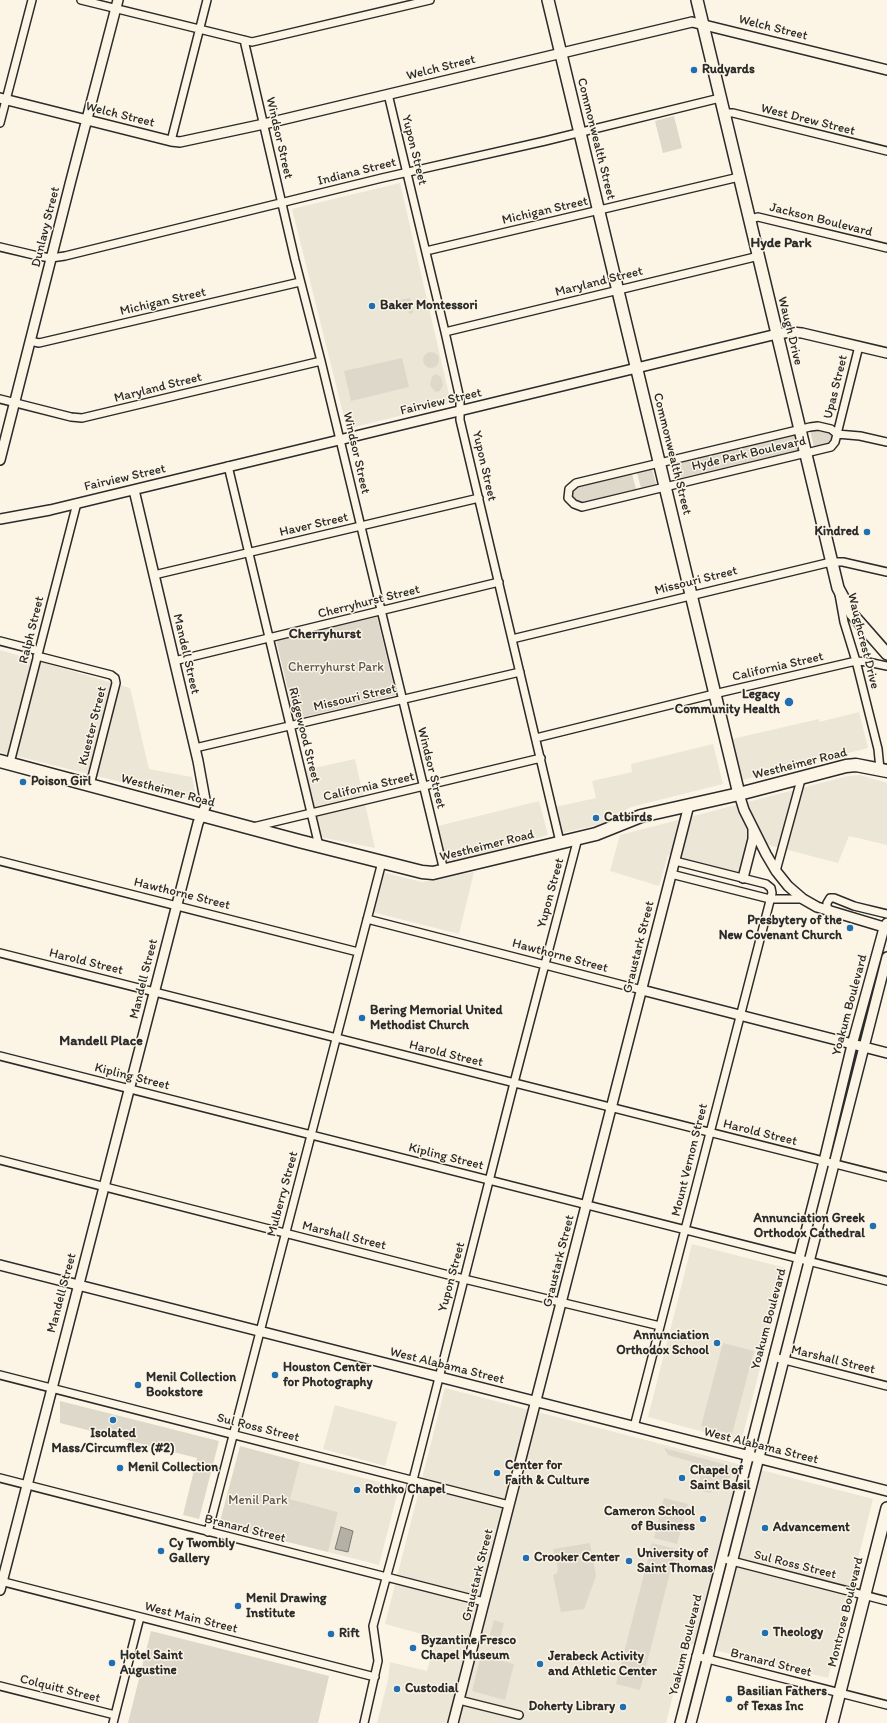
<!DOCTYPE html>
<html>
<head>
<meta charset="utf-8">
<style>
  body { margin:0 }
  canvas { display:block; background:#fcf5e5 }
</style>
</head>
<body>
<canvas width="887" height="1723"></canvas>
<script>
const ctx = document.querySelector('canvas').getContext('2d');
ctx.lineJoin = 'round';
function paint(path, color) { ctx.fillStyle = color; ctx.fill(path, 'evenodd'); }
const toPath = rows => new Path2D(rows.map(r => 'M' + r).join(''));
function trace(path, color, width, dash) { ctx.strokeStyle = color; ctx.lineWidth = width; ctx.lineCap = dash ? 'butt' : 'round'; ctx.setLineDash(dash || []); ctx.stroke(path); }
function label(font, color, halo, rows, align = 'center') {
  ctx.font = font + ' Itim,sans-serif'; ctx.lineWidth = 3; ctx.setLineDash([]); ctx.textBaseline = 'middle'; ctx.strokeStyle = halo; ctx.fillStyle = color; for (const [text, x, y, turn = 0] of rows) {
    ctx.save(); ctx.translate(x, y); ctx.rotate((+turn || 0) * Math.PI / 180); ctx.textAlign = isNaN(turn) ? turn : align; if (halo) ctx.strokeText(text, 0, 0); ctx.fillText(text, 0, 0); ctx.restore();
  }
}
const built = toPath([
  [400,183,451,403,347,429,292,209],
  [0,650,130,688,149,769,192,777,197,801,0,752],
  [859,712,868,748,742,780,732,739,819,719,819,722],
  [713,744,723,784,631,807,602,824,562,833,555,807,596,798,592,781,632,772,631,764],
  [355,759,375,848,320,837,305,770],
  [860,775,887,783,887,845,849,836,838,863,749,840,740,872,668,855,659,886,610,871,620,835,848,776],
  [539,801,548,835,446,865,438,826],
  [382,872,422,882,474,872,459,934,372,912],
  [692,1244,786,1268,741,1442,648,1417],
  [445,1388,873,1499,828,1678,686,1643,666,1723,377,1723,388,1680,390,1662,427,1671,436,1638,385,1624],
  [335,1405,397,1422,385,1466,323,1449],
  [300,1462,399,1487,379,1565,328,1552,338,1512,290,1499]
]);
const green = toPath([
  [674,116,682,148,663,153,655,121],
  [410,298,413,313,409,314,407,305,385,309,385,303],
  '423 360a8 8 0 1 1 16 0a8 8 0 1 1-16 0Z',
  [402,358,409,387,351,401,344,371],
  [436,374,441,377,443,385,440,391,436,392,431,387,430,384,432,377],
  [818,429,831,432,832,437,830,443,814,447,810,431],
  [794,435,798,450,675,479,672,464],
  [652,469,656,484,641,488,637,473],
  [632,474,636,489,580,503,577,503,572,497,572,491,576,487],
  [377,617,396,695,295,719,276,640],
  [723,1343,754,1351,732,1434,701,1426],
  [60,1401,219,1441,199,1519,183,1515,197,1458,60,1423],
  [240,1446,300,1462,290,1499,338,1512,328,1552,219,1525],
  [664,1448,727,1465,732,1471,729,1483,721,1483,716,1486,710,1493,697,1490,703,1465,668,1455],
  [664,1498,688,1504,677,1544,654,1538],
  [590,1543,596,1576,584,1609,561,1612,553,1575,557,1573,558,1569,553,1549],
  [652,1543,676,1549,640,1690,616,1684],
  [494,1620,504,1623,500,1638,490,1635],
  [151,1631,329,1676,318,1723,128,1723],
  [481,1655,514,1664,505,1700,472,1691]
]);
const water = toPath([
  [341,1527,353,1531,348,1552,335,1549,341,1527]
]);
const minor = toPath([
  [81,0,252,42,430,0],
  [244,40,295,260,321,361,444,871],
  [388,94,445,332,460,399,460,420,560,842],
  [724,113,733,113,887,151],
  [0,123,32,0],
  [171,141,207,0],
  [750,219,758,217,887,248],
  [0,247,38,256,51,258,65,256,382,178,545,141,720,98],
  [426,251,739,177],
  [445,332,759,256],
  [30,341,39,343,300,282],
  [859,346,835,442,831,447,582,507,574,504,568,498,569,489,576,483,810,427,818,426,831,429,837,434,860,436,887,442],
  [0,399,71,417,82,418,321,361],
  [228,466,319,846],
  [154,575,479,498],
  [839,594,844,622,856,661,878,749,880,769],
  [512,639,831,562,843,562,887,572],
  [0,641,39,651],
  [37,656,111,675,115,678,116,683,90,785],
  [174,661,499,582],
  [536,738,714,694,856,661,868,662,887,666],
  [195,748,520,672],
  [10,763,77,503],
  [253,827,541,758],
  [0,861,358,952],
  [776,871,802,776],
  [671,874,770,899,803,899],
  [831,912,827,907,827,903,830,898,834,898,854,906,887,914],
  [367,919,642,990],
  [0,953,887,1177],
  [0,1056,887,1281],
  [0,1160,464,1279,660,1326],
  [773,1357,887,1386],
  [0,1375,509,1505],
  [634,1427,772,893,771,888,766,884,675,861],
  [0,1478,484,1602],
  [208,1532,382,862],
  [728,1560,887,1601],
  [0,1581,375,1677],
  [696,1656,887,1705],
  [0,1686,115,1715],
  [459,1700,519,1715],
  [113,1723,140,1617],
  [364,1723,378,1661,373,1626,413,1480,516,1075,578,838]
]);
const tertiary = toPath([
  [0,98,171,141,180,142,264,124,692,22,887,70],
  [0,460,70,184,118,0],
  [0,519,50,510,777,334,791,332,802,333,887,353],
  [739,794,744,810,766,854,776,871,788,886,803,899,817,907,887,928],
  [743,878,753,839,753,829],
  [642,990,887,1053],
  [0,1265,887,1491],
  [0,1590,198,823,206,805,198,761,134,490],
  [453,1723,689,805],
  [680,1723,824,1161,852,1045,884,928,887,923],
  [691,1723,887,957]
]);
const secondary = toPath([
  [548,0,739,794],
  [697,0,838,588,852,614,887,654],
  [832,1723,887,1508]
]);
const primary = toPath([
  [0,761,299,841,422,872,433,873,596,834,641,816,739,794,846,766,856,765,887,771]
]);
const markers = [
  [694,70,4,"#1f6fb2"],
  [372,306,4,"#1f6fb2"],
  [867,532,4,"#1f6fb2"],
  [789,702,5,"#1f6fb2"],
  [23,782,4,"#1f6fb2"],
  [596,818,4,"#1f6fb2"],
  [850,928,4,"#1f6fb2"],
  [362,1018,4,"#1f6fb2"],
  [873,1226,4,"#1f6fb2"],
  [717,1343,4,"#1f6fb2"],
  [275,1375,4,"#1f6fb2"],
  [138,1385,4,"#1f6fb2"],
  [113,1420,4,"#1f6fb2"],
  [120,1468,4,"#1f6fb2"],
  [497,1473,4,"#1f6fb2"],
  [682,1478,4,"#1f6fb2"],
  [357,1490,4,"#1f6fb2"],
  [703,1519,4,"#1f6fb2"],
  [765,1528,4,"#1f6fb2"],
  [161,1551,4,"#1f6fb2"],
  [526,1558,4,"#1f6fb2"],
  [629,1561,4,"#1f6fb2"],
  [238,1606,4,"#1f6fb2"],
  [765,1633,4,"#1f6fb2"],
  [331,1634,4,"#1f6fb2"],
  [413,1648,4,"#1f6fb2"],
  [112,1663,4,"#1f6fb2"],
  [540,1664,4,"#1f6fb2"],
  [397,1689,4,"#1f6fb2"],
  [729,1699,4,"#1f6fb2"],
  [623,1707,4,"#1f6fb2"]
];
const streetNames = [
  ["Welch Street",773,28,14],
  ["Welch Street",441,68,-14],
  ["Welch Street",120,115,14],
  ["West Drew Street",808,120,14],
  ["Windsor Street",279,138,77],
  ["Commonwealth Street",596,139,76],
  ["Yupon Street",414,150,76],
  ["Indiana Street",357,172,-14],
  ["Michigan Street",545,211,-13],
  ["Jackson Boulevard",821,220,14],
  ["Dunlavy Street",46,227,-76],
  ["Maryland Street",599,282,-14],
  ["Michigan Street",163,302,-13],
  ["Waugh Drive",790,331,76],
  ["Upas Street",836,387,-76],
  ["Maryland Street",158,388,-14],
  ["Fairview Street",441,402,-13],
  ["Windsor Street",356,453,77],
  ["Commonwealth Street",672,454,76],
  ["Hyde Park Boulevard",749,454,-13],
  ["Yupon Street",484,466,77],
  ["Fairview Street",125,478,-13],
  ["Haver Street",314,525,-13],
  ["Missouri Street",696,581,-14],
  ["Cherryhurst Street",369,602,-14],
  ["Ralph Street",32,630,-76],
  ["Waughcrest Drive",863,641,76],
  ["Mandell Street",186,654,77],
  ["California Street",778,667,-13],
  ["Missouri Street",355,698,-13],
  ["Kuester Street",93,726,-76],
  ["Ridgewood Street",304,735,76],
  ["Westheimer Road",800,764,-14],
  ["Windsor Street",431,768,76],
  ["California Street",369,787,-13],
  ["Westheimer Road",168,791,15],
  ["Westheimer Road",487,846,-14],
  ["Yupon Street",551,893,-75],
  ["Hawthorne Street",182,894,14],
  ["Graustark Street",639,947,-76],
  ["Hawthorne Street",560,956,15],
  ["Harold Street",86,962,14],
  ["Mandell Street",144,979,-76],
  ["Yoakum Boulevard",850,1005,-75],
  ["Harold Street",446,1054,14],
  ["Kipling Street",132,1077,14],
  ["Harold Street",760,1133,14],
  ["Kipling Street",446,1157,14],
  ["Mount Vernon Street",690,1160,-76],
  ["Mulberry Street",283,1194,-75],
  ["Marshall Street",344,1236,14],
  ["Graustark Street",559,1261,-76],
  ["Yupon Street",452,1277,-75],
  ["Mandell Street",62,1293,-75],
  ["Yoakum Boulevard",769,1319,-75],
  ["Marshall Street",833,1360,14],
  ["West Alabama Street",447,1366,14],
  ["Sul Ross Street",258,1428,14],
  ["West Alabama Street",761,1446,14],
  ["Branard Street",245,1529,14],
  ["Sul Ross Street",795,1565,14],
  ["Graustark Street",478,1575,-76],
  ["Montrose Boulevard",846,1612,-76],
  ["West Main Street",191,1618,14],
  ["Yoakum Boulevard",686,1645,-76],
  ["Branard Street",771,1663,14],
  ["Colquitt Street",60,1689,14]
];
const poiNames = [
  ["Rudyards",702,70],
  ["Baker Montessori",380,306],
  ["Kindred",859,532,"right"],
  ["Legacy",780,695,"right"],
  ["Community Health",780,710,"right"],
  ["Poison Girl",31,782],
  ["Catbirds",604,818],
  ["Presbytery of the",842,921,"right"],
  ["New Covenant Church",842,936,"right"],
  ["Bering Memorial United",370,1011],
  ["Methodist Church",370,1026],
  ["Annunciation Greek",865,1219,"right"],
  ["Orthodox Cathedral",865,1234,"right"],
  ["Annunciation",709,1336,"right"],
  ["Orthodox School",709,1351,"right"],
  ["Houston Center",283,1368],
  ["for Photography",283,1383],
  ["Menil Collection",146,1378],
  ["Bookstore",146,1393],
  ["Isolated",113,1434,"center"],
  ["Mass/Circumflex (#2)",113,1449,"center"],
  ["Center for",505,1466],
  ["Faith & Culture",505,1481],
  ["Menil Collection",128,1468],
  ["Chapel of",690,1471],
  ["Saint Basil",690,1486],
  ["Rothko Chapel",365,1490],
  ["Cameron School",695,1512,"right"],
  ["of Business",695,1527,"right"],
  ["Advancement",773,1528],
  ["Cy Twombly",169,1544],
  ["Gallery",169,1559],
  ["University of",637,1554],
  ["Saint Thomas",637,1569],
  ["Crooker Center",534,1558],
  ["Menil Drawing",246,1599],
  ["Institute",246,1614],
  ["Theology",773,1633],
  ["Rift",339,1634],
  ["Byzantine Fresco",421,1641],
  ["Chapel Museum",421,1656],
  ["Hotel Saint",120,1656],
  ["Augustine",120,1671],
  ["Jerabeck Activity",548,1657],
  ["and Athletic Center",548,1672],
  ["Custodial",405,1689],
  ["Basilian Fathers",737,1692],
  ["of Texas Inc",737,1707],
  ["Doherty Library",615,1707,"right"]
];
const parkNames = [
  ["Cherryhurst Park",336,668],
  ["Menil Park",258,1501]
];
const neighbourhoodNames = [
  ["Hyde Park",781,243],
  ["Cherryhurst",325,634],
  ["Mandell Place",101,1041]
];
paint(built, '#ece6d7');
paint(green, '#ded8ca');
paint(water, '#b4b0a5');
trace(water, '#7d7b74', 1);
trace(minor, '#2b2b2b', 10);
trace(tertiary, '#2b2b2b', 12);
trace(secondary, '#2b2b2b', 14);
trace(primary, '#2b2b2b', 15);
trace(minor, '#fcf5e5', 7);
trace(tertiary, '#fcf5e5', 9);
trace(secondary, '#fcf5e5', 11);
trace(primary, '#fcf5e5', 12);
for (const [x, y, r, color] of markers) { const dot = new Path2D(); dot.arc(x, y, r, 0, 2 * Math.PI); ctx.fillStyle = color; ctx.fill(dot); trace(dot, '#fcf5e5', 1.5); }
label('13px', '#2b2b2b', '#fcf5e5', streetNames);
label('bold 13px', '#2b2b2b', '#fcf5e5', poiNames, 'left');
label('13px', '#585653', '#fcf5e5', parkNames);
label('bold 14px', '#2b2b2b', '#fcf5e5', neighbourhoodNames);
</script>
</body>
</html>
